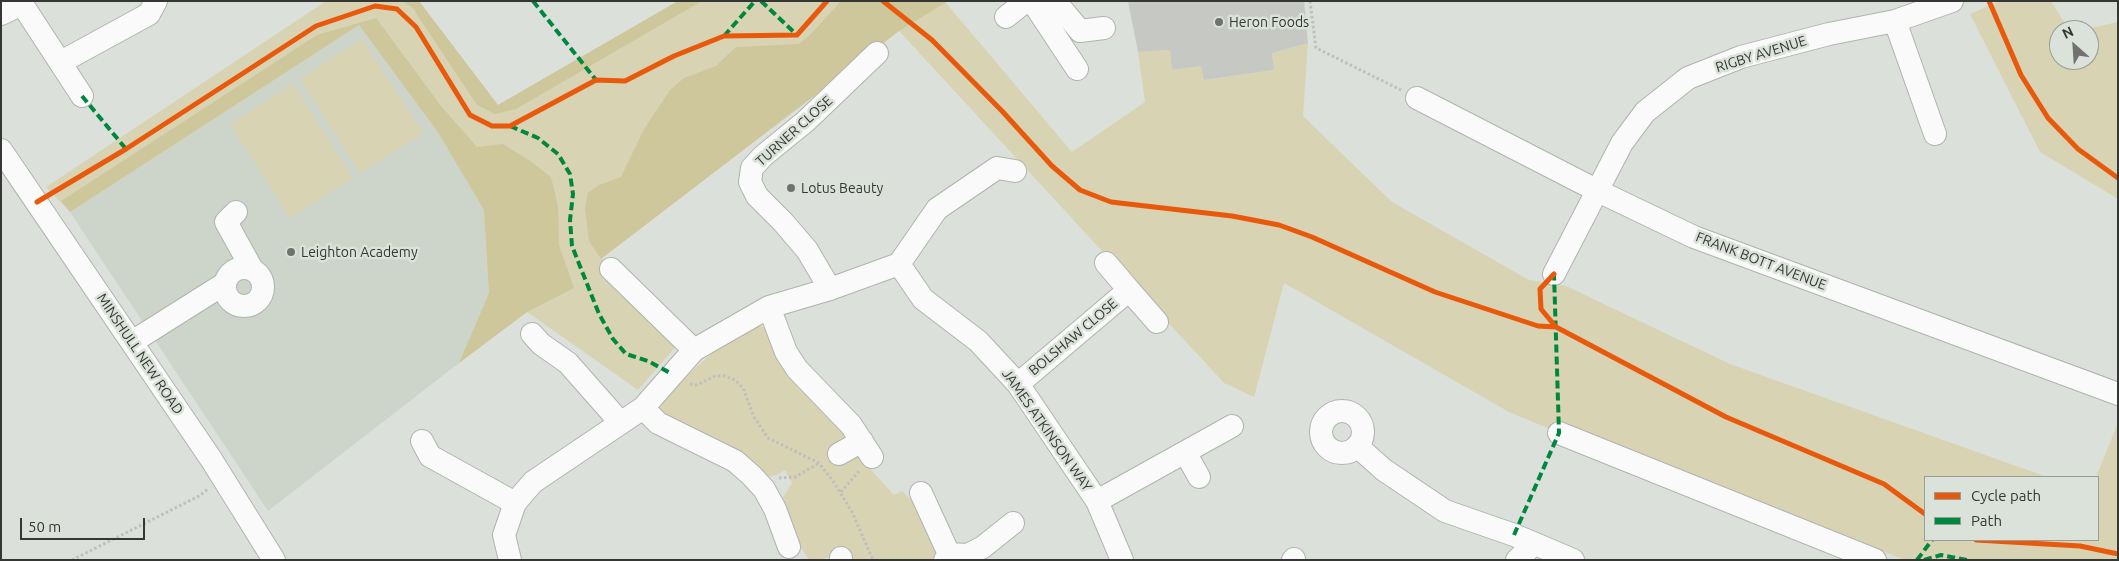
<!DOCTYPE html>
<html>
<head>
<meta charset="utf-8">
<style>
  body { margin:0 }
  #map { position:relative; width:2119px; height:561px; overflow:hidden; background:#dce0db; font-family:Ubuntu,sans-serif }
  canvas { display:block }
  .frame { position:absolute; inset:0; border:2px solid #343734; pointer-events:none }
  .legend { position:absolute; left:1924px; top:476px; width:175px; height:65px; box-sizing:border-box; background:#dbe2d9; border:1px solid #989e97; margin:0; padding:6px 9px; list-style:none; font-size:15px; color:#343734 }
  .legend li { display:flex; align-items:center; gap:10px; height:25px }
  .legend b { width:25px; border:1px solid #989e97 }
  .north { position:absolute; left:2049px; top:20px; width:50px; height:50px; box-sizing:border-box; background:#dbe2d9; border:1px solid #989e97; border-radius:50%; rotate:334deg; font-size:14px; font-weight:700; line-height:20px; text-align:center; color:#343734 }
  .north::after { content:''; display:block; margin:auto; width:18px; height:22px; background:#6f726e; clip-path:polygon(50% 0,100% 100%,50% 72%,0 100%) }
  .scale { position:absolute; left:20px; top:518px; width:125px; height:22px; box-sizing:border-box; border:2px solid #343734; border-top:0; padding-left:6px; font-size:15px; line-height:18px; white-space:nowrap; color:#343734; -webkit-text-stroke:4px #dbe2d9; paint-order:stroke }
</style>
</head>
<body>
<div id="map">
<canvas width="2119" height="561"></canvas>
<div class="frame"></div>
<ul class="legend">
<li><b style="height:6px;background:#e8590c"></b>Cycle path</li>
<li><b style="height:6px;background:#00873e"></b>Path</li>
</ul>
<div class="north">N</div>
<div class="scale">50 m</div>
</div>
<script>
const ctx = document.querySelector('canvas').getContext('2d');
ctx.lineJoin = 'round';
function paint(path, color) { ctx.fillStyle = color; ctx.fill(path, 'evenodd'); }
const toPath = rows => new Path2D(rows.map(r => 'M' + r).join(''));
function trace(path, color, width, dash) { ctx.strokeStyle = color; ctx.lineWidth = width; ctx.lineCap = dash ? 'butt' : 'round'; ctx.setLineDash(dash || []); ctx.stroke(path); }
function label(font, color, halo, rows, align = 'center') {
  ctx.font = font + ' Ubuntu,sans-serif'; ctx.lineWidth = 5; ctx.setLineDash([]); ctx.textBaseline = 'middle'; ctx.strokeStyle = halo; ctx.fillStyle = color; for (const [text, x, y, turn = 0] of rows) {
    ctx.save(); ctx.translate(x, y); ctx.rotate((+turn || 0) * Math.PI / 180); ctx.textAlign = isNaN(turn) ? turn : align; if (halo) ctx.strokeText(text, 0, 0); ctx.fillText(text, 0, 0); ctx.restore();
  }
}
const built = toPath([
  [359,25,437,131,484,210,489,293,459,363,268,511,70,212]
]);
const green = toPath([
  [326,1,419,1,498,105,678,1,948,1,946,3,1072,152,1145,102,1138,52,1170,50,1172,70,1201,66,1205,80,1274,70,1272,53,1308,43,1303,116,1392,202,1529,280,1566,286,1730,364,2047,477,1925,477,1925,540,2098,540,2098,477,2096,477,2118,423,2118,560,1905,560,1554,422,1550,429,1509,412,1284,283,1254,397,1224,383,899,31,601,258,679,343,638,390,527,312,459,363,489,293,484,210,437,131,359,25,70,212,46,187],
  [2000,1,2051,1,2069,30,2059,30,2059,60,2089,60,2089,30,2083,30,2118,22,2118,199,2040,152,1970,14],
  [362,39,423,133,360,173,300,79],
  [293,84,353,178,290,218,230,124],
  [761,326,767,330,797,387,843,425,856,456,861,459,894,495,902,491,925,514,938,560,849,560,846,553,818,560,809,560,785,522,783,497,792,483,785,470,777,475,768,477,759,473,659,413,659,405,695,368,726,341,750,327]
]);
const forest = toPath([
  [402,1,419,1,498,105,678,1,702,1,516,109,495,114,477,105,412,7],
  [841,1,948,1,899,31,601,259,589,241,585,208,588,193,599,185,621,177,644,129,670,90,684,78,716,66,736,47,799,44,812,33],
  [376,18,441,106,477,147,503,144,530,161,551,177,558,206,559,245,574,288,527,312,459,363,489,293,484,210,437,131,359,25,70,212,61,201,317,35]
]);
const building = toPath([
  [1128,1,1304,1,1308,43,1272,53,1274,70,1204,80,1201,66,1172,70,1170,50,1138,52]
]);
const path = toPath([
  [1310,1,1316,48,1401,90],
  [690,384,697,385,715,376,725,376,735,380,743,388,754,417,768,438,819,463,833,481,852,512,873,560],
  [779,478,795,477,819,463],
  [841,492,860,470],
  [72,560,199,496,208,489]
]);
const minor = toPath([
  [1032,1,1077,69],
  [1055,1,1080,31,1104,28],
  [1,14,22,4,82,96],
  [1006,17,1026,1],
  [1895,21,1935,134],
  [61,62,149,14,156,1],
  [1417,98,1598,191,1694,237,2118,394],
  [1,150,211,459,274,560],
  [236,212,226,222,252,269],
  [899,264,937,209,997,168,1015,171],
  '225 287a19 19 0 1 1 38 0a19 19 0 1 1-38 0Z',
  [611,269,694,350],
  [1554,274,1622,143,1645,112,1688,78,1741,57,1829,34,1895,21,1952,1],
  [830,289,807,250,783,222,757,196,750,182,752,168,763,156,806,121,877,53],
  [1129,290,1157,322],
  [769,307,786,352,797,369,851,425,872,457],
  [532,334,541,344,568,363,620,422],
  [132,342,224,284],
  [1018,384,1129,290,1106,263],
  [643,408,658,423,735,461,751,475,764,489,775,509,789,547],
  '1321 432a21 21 0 1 1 42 0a21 21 0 1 1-42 0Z',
  [1559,433,1875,560],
  [422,441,430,456,515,503],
  [1357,446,1384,470,1445,511,1514,535,1573,560],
  [1185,452,1199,477],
  [839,454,862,441],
  [921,493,949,554,945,560],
  [1097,501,1232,426],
  [949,554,968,555,983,547,1013,523],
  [841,558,841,560],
  [510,560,504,535,515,503,533,482,643,408,694,350,769,307,830,289,899,264,923,299,978,341,1018,384,1097,501,1122,560],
  [1293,560,1294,559],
  [1517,560,1534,544]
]);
const quiet = toPath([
  [533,1,596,80],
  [761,1,797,35],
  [724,36,755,1],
  [82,96,126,149],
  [510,126,538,138,558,154,570,174,573,194,570,220,572,246,599,314,613,339,626,354,648,361,672,374],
  [1514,535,1559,433,1554,274],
  [1917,560,1932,540],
  [1924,560,1941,555,1967,560]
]);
const cycleway = toPath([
  [883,1,932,40,1002,111,1052,166,1080,190,1111,202,1232,216,1279,225,1312,237,1435,292,1538,326,1556,327],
  [1989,1,2021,75,2048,118,2078,149,2118,178],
  [37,202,126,149,316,26,375,6,397,9,416,27,470,115,492,126,510,126,596,80,625,81,674,56,724,36,797,35,827,1],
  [1554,274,1540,289,1541,309,1556,327,1726,417,1884,484,1925,514],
  [1976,540,2080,546,2118,554]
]);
const markers = [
  [1219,22,5,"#6f726e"],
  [791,188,5,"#6f726e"],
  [291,252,5,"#6f726e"]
];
const poiNames = [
  ["Heron Foods",1229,22],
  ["Lotus Beauty",801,188],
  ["Leighton Academy",301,252]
];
const streetNames = [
  ["RIGBY AVENUE",1761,54,-17],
  ["TURNER CLOSE",794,131,-42],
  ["FRANK BOTT AVENUE",1761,261,21],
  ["BOLSHAW CLOSE",1073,337,-40],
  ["MINSHULL NEW ROAD",140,354,56],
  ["JAMES ATKINSON WAY",1047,430,55]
];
paint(built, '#cdd4ca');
paint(green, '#d8d3b3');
paint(forest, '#cec79c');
paint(building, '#c6c8c4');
trace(minor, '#b0b3af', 24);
trace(path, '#bebfbe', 3, [2.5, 2.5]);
trace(minor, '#fafafa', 22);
trace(quiet, '#00873e', 4, [8, 4]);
trace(cycleway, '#e8590c', 5);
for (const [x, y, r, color] of markers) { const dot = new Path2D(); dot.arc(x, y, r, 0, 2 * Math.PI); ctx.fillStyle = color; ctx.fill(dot); trace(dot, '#dbe2d9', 2); }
label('14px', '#343734', '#dbe2d9', poiNames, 'left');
label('14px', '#343734', '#dbe2d9', streetNames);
</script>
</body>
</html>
